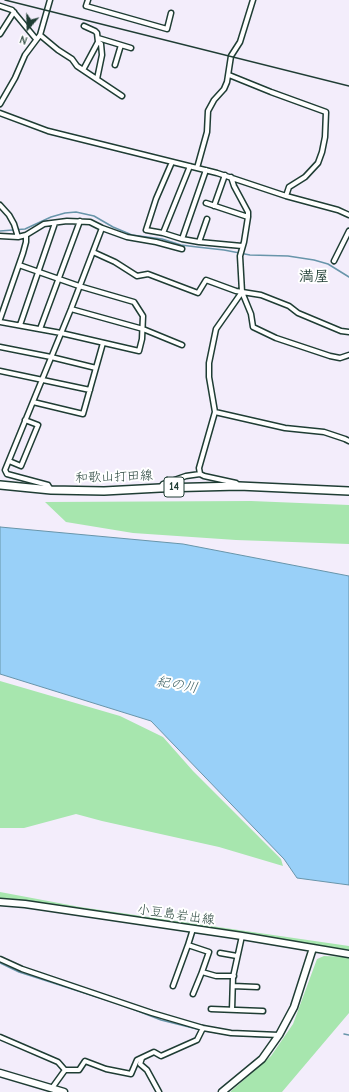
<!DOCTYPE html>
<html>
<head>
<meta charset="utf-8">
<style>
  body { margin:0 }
  #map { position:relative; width:349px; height:1092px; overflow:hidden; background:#f3edfb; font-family:"Comic Neue",sans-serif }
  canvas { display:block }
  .north { position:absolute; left:8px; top:8px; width:40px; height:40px; -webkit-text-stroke:3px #fff; paint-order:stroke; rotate:200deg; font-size:11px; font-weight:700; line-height:16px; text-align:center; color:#1f3d34 }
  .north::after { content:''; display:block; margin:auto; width:14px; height:18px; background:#1f3d34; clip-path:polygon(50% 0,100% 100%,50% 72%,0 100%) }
</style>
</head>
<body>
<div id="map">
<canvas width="349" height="1092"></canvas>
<div class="north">N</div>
</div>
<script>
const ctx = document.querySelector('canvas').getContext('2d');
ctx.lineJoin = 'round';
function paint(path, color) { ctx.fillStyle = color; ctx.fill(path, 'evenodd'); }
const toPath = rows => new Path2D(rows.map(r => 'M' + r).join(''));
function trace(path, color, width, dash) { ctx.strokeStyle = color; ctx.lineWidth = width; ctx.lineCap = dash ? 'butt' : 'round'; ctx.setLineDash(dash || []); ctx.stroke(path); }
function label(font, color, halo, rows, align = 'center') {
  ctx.font = font + ' "Comic Neue","Klee One",sans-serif'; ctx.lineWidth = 4; ctx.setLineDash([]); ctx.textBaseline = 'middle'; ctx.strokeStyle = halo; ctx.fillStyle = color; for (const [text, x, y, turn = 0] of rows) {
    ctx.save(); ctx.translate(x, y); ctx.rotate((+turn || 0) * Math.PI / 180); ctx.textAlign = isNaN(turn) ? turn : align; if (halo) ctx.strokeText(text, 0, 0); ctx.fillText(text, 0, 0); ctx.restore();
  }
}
const green = toPath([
  [251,501,349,505,349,544,236,540,133,533,66,522,45,502],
  [0,681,120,716,163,737,193,771,281,859,283,866,219,847,102,821,76,814,24,828,0,828],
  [0,892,80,907,349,946,349,950,29,901,0,899],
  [324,956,349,957,349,1013,282,1092,230,1092,271,1056,293,1024,317,959]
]);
const water = toPath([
  [0,527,183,544,349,576,349,885,297,878,284,859,151,721,0,674,0,527]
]);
const stream = toPath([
  [0,231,25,229,51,217,65,213,76,212,94,216,113,227,132,235,162,239,181,245,197,247,224,250,250,255,288,256,314,260,328,264,349,277],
  [0,963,19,972,125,1006,161,1020,205,1031,227,1034],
  [344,1034,349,1035],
  [230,1035,264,1037]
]);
const street = toPath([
  [88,0,86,6,167,29,171,13],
  [0,6,12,10,36,39],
  [0,34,14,12],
  [40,35,58,50,72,59,77,66,122,96],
  [98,38,131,48],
  [115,65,121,45],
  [83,70,98,42,97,33,95,31,84,26],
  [229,75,271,92,326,112,325,137,322,152,318,163,305,177,289,187,286,196],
  [97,79,102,55,101,44,98,42],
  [0,104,15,78,25,55,40,35,50,0],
  [0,113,48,131,217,173,286,196,338,210,349,215],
  [172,162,156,199,146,230,163,233,182,239,199,242,242,246],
  [197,168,207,132,208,111,214,100,224,89,227,82,231,56,240,42,253,0],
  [231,177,234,186,248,212,248,217,244,242,240,256,242,292,251,314,253,327,276,338,330,356,340,358,349,355],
  [206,203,248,217],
  [0,205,9,215,14,224,18,237],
  [214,206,225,175],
  [163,233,190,166],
  [0,236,18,237,26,235,44,224,67,221,90,222,102,228,127,237,156,242,182,249],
  [182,239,206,170],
  [199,242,207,219],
  [93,252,115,262,137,276,148,274,198,293,206,280,236,291,261,295,289,306,298,313,341,331,349,332],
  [334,261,349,231],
  [71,309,143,329,182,345],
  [0,319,23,253,26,242,26,235],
  [0,322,61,333,139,351,142,339,143,316,134,302,79,286,19,265],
  [20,325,55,223],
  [40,329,80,221],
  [0,347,51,357,96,368],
  [0,371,90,390],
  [33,402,83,414,103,343],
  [215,412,285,428,324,432,345,439,349,441],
  [9,461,21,466,38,425,25,420],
  [200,474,199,468,215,412,209,377,209,363,216,329,242,292],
  [160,488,163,484,186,476,200,474,204,476,236,483,237,484],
  [51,490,48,485,7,474,5,470,71,309,102,228],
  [188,945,193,929],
  [220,953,237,956],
  [0,959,22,969,152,1013,203,1028,231,1033,279,1035],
  [173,986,188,945,209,952,202,972,216,976,234,976],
  [233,986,257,987],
  [193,994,202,972],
  [211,1009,263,1011],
  [232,1010,233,977,242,936],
  [0,1037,58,1062,65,1070,79,1070,85,1061,106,1069,131,1074,137,1060,154,1052,161,1056,197,1040,203,1028],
  [142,1058,140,1064,147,1070,159,1092],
  [52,1088,65,1070]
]);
const secondary = toPath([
  [0,902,25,904,242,936,349,954],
  [0,1073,64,1092],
  [222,1092,262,1059,279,1035,294,1007,313,948]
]);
const primary = toPath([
  [0,485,51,490,104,491,160,488,239,486,349,491]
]);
const rail = toPath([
  [5,0,349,86]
]);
const shields = [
  [174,487,20]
];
const shieldNames = [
  ["14",174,487]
];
const streetNames = [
  ["和歌山打田線",114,477,-2],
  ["小豆島岩出線",176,915,8]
];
const waterNames = [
  ["紀の川",177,685,10]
];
const quarterNames = [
  ["満屋",314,277]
];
paint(green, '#a7e6ae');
paint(water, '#99d0f8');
trace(water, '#6895aa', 1);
trace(stream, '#6895aa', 1.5);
trace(street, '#1f3d34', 7);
trace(secondary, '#1f3d34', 9);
trace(primary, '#1f3d34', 10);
trace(street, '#fff', 4);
trace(secondary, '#fff', 6);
trace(primary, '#fff', 7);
trace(rail, '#1f3d34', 1.5);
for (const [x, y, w] of shields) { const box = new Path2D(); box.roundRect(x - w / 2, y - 10, w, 20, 3); ctx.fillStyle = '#fff'; ctx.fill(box); trace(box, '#1f3d34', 1); }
label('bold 12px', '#1f3d34', null, shieldNames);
label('13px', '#1f3d34', '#fff', streetNames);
label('italic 14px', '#3e6265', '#fff', waterNames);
label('bold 15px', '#1f3d34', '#fff', quarterNames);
</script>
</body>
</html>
